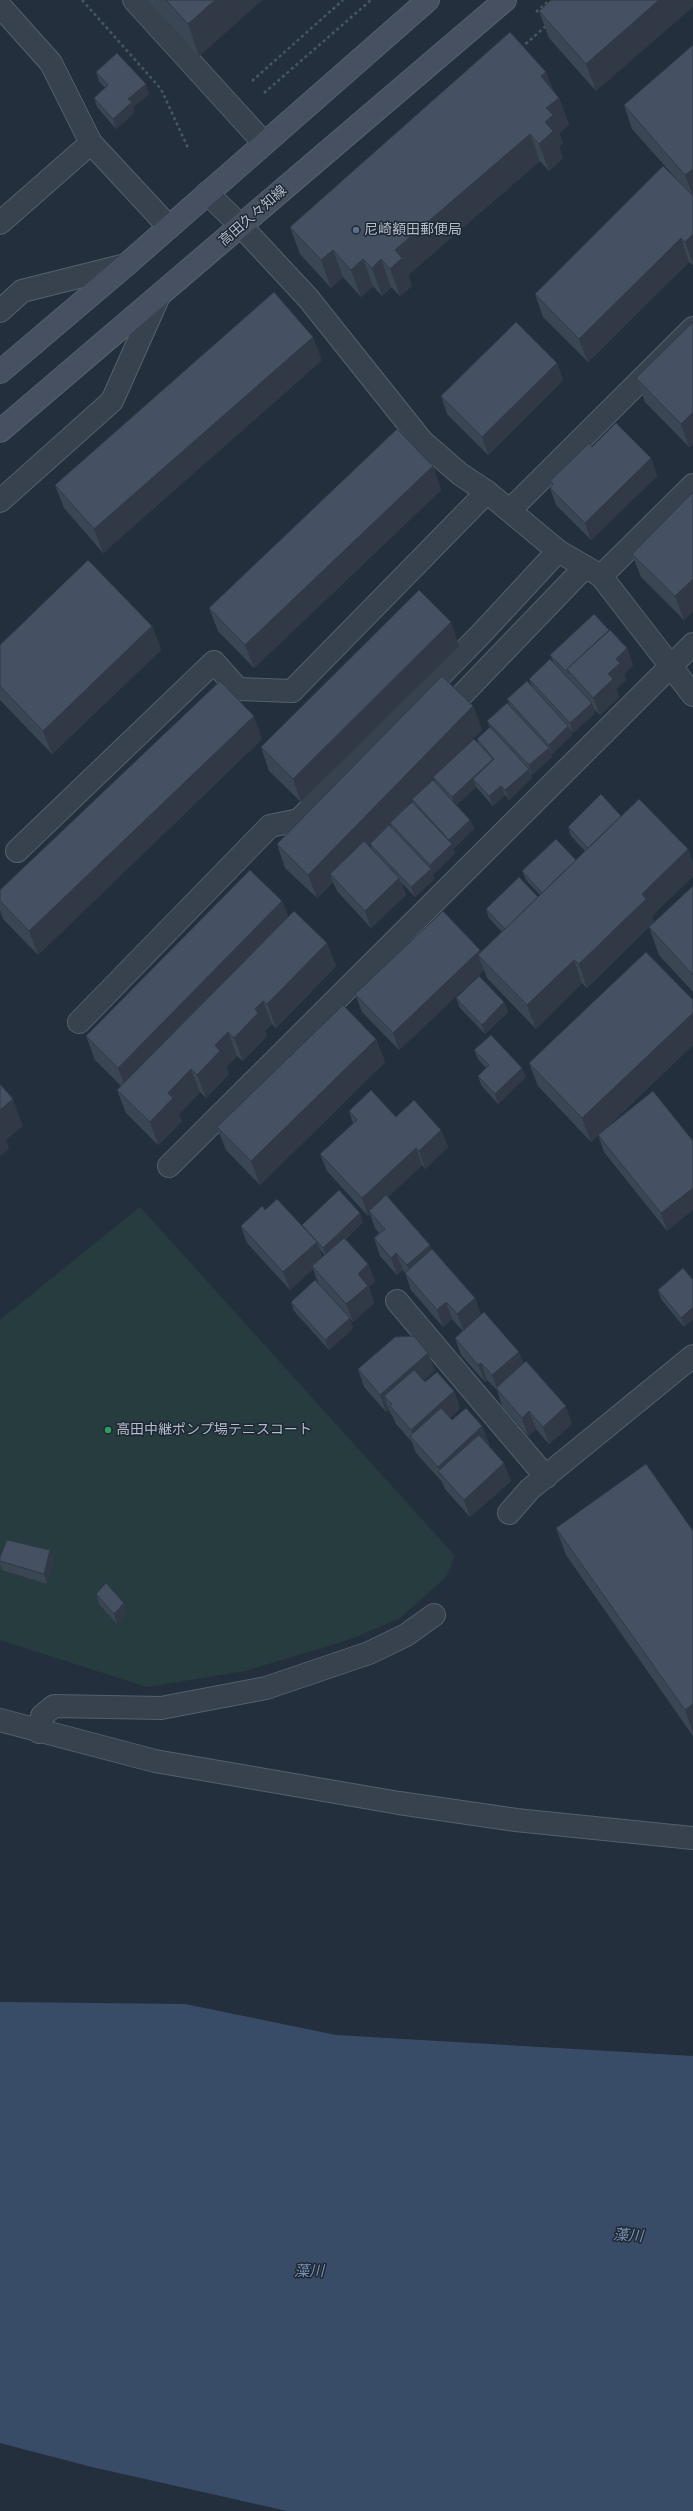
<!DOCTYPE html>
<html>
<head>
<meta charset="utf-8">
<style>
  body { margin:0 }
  canvas { display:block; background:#242f3e }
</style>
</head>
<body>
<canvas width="693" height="2511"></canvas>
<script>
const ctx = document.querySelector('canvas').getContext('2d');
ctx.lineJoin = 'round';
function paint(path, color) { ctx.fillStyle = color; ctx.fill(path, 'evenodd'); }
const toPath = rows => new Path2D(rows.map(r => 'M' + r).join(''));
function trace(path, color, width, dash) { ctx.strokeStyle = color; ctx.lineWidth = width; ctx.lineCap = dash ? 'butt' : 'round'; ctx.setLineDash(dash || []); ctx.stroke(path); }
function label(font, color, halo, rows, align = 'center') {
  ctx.font = font + ' "PT Sans Narrow","Noto Sans JP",sans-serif'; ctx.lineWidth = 3; ctx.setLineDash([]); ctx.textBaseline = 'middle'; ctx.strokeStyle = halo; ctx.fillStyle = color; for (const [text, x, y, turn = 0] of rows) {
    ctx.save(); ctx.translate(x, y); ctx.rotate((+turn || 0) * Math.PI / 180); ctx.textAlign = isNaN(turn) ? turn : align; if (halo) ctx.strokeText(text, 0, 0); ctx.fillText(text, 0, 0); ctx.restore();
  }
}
const green = toPath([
  [140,1207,455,1556,446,1577,400,1618,351,1639,245,1671,147,1687,0,1640,0,1320]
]);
const water = toPath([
  [0,2002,185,2004,336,2035,693,2056,693,2511,287,2511,92,2467,0,2443]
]);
const path = toPath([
  [82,0,161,89,188,148],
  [536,12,550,0],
  [521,48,546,26],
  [252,81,343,0],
  [264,93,371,0]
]);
const lane = toPath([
  [134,0,264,143],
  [0,6,51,63,91,143,169,227],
  [0,223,91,143],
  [510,510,693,328],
  [460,697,585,567],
  [17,851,214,662,238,689,292,691,487,492],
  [79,1022,270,826,299,820,481,634,558,551],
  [169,1166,693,644]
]);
const street = toPath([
  [207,193,241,226,308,298,422,441,460,474,487,492,558,551,601,576,693,695],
  [0,311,22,291,126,265],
  [0,501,112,401,158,298],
  [601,576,693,485],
  [397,1301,546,1477],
  [509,1513,530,1489,693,1356],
  [0,1720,155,1761,399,1803,516,1820,693,1838],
  [39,1732,42,1716,54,1706,161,1708,266,1688,369,1653,406,1635,434,1615]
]);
const secondary = toPath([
  [0,372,126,265,428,0],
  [0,431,505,0]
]);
const wall = toPath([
  [149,0,262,0,199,56],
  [693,0,596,91,549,38,539,11],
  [693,45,693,265,689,262,588,362,543,317,535,294,681,184,632,129,624,105],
  [96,72,149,94,133,107,135,112,116,129,97,107,94,98,105,88,99,81],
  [546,72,553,90,559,98,569,125,559,133,563,143,559,146,563,158,549,171,540,161,408,275,412,286,400,296,391,287,382,296,373,286,361,297,343,277,331,288,300,254,290,227],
  [693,322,693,444,689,447,645,402,636,378],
  [322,360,103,553,64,508,55,485],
  [557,363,563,380,488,455,447,414,441,396],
  [592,447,651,458,657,476,591,540,556,505,550,488,552,485,550,481],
  [433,466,441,490,254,668,218,631,209,608],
  [693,492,693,611,684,620,641,577,632,554],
  [152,626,161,650,52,754,0,700,0,645],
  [459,646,301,802,269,771,261,747],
  [627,648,633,665,624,674,626,680,616,689,619,697,600,715,594,709,595,713,573,733,569,729,572,735,552,754,550,751,552,757,532,775,530,773,532,778,509,800,505,795,493,806,477,788,476,787,456,805,470,820,474,829,453,849,455,853,433,875,432,873,434,879,415,897,401,882,406,895,371,928,337,891,333,882,317,898,285,868,277,844,473,706,482,730,461,750,478,743,477,739,490,727,487,721,510,706,507,699,532,687,529,679,553,661,550,655],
  [434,779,435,782,426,786],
  [412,800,414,805,400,814],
  [390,824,392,828,370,844,372,849,368,845],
  [262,739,38,955,3,919,0,910,0,890],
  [621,816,688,849,693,863,693,876,652,916,654,922,693,886,693,992,659,955,649,927,587,988,582,983,536,1029,487,978,484,970,399,1050,362,1012,355,994,480,950,481,952,502,932,489,918,486,909,538,897,540,895,526,880,522,871,576,860,585,851,571,836,568,827],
  [282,901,288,917,327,943,336,966,276,1028,272,1024,265,1031,267,1036,243,1061,237,1056,226,1067,229,1074,206,1098,200,1092,179,1114,182,1121,158,1145,126,1113,117,1090,121,1086,95,1060,86,1036],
  [456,998,504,1002,508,1012,485,1034,460,1008],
  [376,1039,385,1062,260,1185,226,1150,217,1127],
  [693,1045,603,1131,653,1091,667,1231,604,1152,598,1135,591,1142,538,1086,529,1063],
  [474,1050,526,1077,498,1104,481,1085,478,1076,486,1068,478,1059],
  [349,1111,396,1117,441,1130,448,1147,425,1169,422,1165,388,1197,432,1249,475,1298,481,1315,524,1363,572,1424,549,1444,536,1429,528,1436,502,1406,497,1390,487,1380,485,1382,461,1355,455,1338,463,1331,452,1319,443,1327,411,1290,405,1273,403,1270,397,1275,380,1256,374,1238,379,1233,375,1228,370,1214,368,1216,327,1171,320,1154,353,1123],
  [265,1210,303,1227,302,1225,363,1222,346,1239,368,1264,375,1282,369,1287,374,1303,353,1322,350,1319,353,1328,329,1350,294,1311,291,1302,318,1283,313,1269,290,1290,247,1243,241,1226],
  [319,1249,325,1255,322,1257],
  [693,1280,684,1327,661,1299,658,1290],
  [358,1369,435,1370,424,1380,425,1382,454,1391,460,1408,450,1418,452,1420,482,1426,489,1444,488,1445,511,1481,470,1517,445,1489,442,1482,416,1453,412,1442,396,1424,393,1417,391,1414,389,1410,386,1412,364,1387],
  [556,1528,693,1531,693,1736,566,1555],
  [0,1557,54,1560,47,1584,2,1570,0,1564],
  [96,1594,128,1612,117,1624,99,1604]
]);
const shadedWall = toPath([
  [215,0,262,0,199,56,188,24],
  [659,0,693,0,693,7,596,91,586,64],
  [546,72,556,99,541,76],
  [146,84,149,94,133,107,135,112,116,129,113,119,128,99],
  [559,98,569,125,559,133,563,143,559,146,563,158,549,171,539,144,545,122,546,108],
  [530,134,540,161,408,275,412,286,400,296,390,269,395,250],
  [693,169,693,196,685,175],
  [693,234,693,264,685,242],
  [681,238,689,262,588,362,579,339],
  [333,250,343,277,331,288,321,260],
  [363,259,373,286,361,297,351,270],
  [381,259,391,287,382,296,372,268],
  [313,337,322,360,103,553,94,529],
  [557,363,563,380,488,455,482,437],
  [693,412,693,444,689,447,681,424],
  [651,458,657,476,591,540,585,523],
  [433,466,441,490,254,668,245,645],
  [693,579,693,611,684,620,675,596],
  [451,622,459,646,301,802,293,779],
  [152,626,161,650,52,754,43,731],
  [627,648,633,665,624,674,626,680,616,689,619,697,600,715,593,698,616,659],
  [592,703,595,713,573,733,570,723],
  [473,706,482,730,434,778,433,777,434,779,413,800,412,799,412,800,335,879,330,874,333,882,317,898,308,875],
  [254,716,262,739,38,955,29,931],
  [568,726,572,735,552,754,549,745],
  [549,748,552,757,532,775,529,765],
  [493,759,496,768,473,779,476,787,455,807,452,797],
  [529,769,532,778,509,800,505,790],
  [501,786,505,795,493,806,489,796],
  [470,820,474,829,453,849,455,853,433,875,430,865,451,845,449,840],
  [688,849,693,863,693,876,652,916,654,922,587,988,579,964,642,894],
  [431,869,434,879,415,897,411,887],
  [399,878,406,895,371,928,365,911],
  [282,901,290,925,127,1091,118,1068],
  [327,943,336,966,276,1028,267,1004],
  [480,950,484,961,478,955,484,970,399,1050,393,1033],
  [574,960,582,983,536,1029,527,1005],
  [263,1001,272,1024,265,1031,267,1036,243,1061,234,1038,255,1009],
  [504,1002,508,1012,485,1034,482,1025],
  [693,1013,693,1045,591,1142,582,1118],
  [228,1032,237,1056,226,1067,229,1074,206,1098,197,1075,215,1045],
  [376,1039,385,1062,260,1185,251,1161],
  [522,1068,526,1077,498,1104,495,1094],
  [191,1069,200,1092,179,1114,182,1121,158,1145,150,1122,168,1093],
  [13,1099,23,1126,6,1140,9,1149,0,1156,0,1110],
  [441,1130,448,1147,425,1169,419,1151],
  [416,1148,422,1165,371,1213,369,1211,370,1214,368,1216,362,1198],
  [693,1188,693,1210,667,1231,661,1213],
  [360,1213,363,1222,327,1257,323,1248],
  [317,1242,323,1260,312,1266,313,1269,290,1290,283,1272],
  [430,1245,437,1263,414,1282,407,1265],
  [396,1253,403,1270,397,1275,391,1258],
  [368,1264,375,1282,369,1287,374,1303,353,1322,346,1304,358,1274],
  [475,1298,481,1316,464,1332,457,1314],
  [446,1302,452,1319,443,1327,437,1310],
  [693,1307,693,1320,684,1327,681,1318],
  [350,1318,353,1328,329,1350,325,1340],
  [519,1352,526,1369,498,1391,492,1375],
  [428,1353,435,1370,393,1407,392,1404,384,1396,389,1410,386,1412,380,1395],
  [481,1363,487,1380,485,1382,478,1365],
  [454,1391,460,1408,419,1445,415,1441,411,1430],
  [566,1406,572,1424,549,1444,543,1427],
  [529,1411,536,1429,528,1436,522,1418],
  [482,1426,489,1444,447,1481,440,1474,438,1467],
  [504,1463,511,1481,470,1517,464,1500],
  [50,1550,54,1560,47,1584,44,1574],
  [124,1603,128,1612,117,1624,114,1614],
  [693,1704,693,1733,685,1710]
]);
const building = toPath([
  [166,0,215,0,188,24,166,0],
  [551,0,659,0,586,64,539,11,551,0],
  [510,32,546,72,541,76,559,98,546,108,553,115,545,122,553,131,539,144,530,134,395,250,402,258,390,269,381,259,372,268,363,259,351,270,333,250,321,260,290,227,510,32],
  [693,45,693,169,685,175,624,105,693,45],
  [117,53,146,84,128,99,132,102,113,119,94,98,108,85,96,72,117,53],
  [663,166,693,196,693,234,685,242,681,238,579,339,535,294,663,166],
  [274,292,313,337,94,529,55,485,274,292],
  [516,322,557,363,482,437,441,396,516,322],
  [693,322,693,412,681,424,636,378,693,322],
  [616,423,651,458,585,523,550,488,553,484,550,481,589,443,592,447,616,423],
  [397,429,433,466,245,645,209,608,397,429],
  [693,492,693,579,675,596,632,554,693,492],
  [88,560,152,626,43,731,0,686,0,645,88,560],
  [419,590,451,622,293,779,261,747,419,590],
  [594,614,609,630,567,669,569,674,550,655,594,614],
  [610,630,627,648,616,659,620,663,608,674,613,679,593,698,567,669,610,630],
  [550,659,592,703,570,723,529,679,550,659],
  [442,676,473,706,308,875,277,844,442,676],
  [220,681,254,716,29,931,0,901,0,890,220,681],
  [527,681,568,726,549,745,507,699,527,681],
  [507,703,549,748,529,765,487,721,507,703],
  [490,727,529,769,505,790,501,786,489,796,473,779,494,759,477,739,490,727],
  [474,739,493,759,452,797,433,777,474,739],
  [433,780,470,820,449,840,412,799,433,780],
  [601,794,621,816,588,848,568,827,601,794],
  [639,799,688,849,642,894,646,899,579,964,574,960,527,1005,478,955,639,799],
  [412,802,452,844,430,865,390,823,412,802],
  [389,825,431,869,411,887,370,844,389,825],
  [556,839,576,860,542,893,522,871,556,839],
  [364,841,399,878,365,911,330,874,364,841],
  [250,870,282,901,118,1068,86,1036,250,870],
  [519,877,538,897,505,929,486,909,519,877],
  [693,886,693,975,649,927,693,886],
  [294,911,327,943,267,1004,263,1001,255,1009,258,1013,234,1038,228,1032,215,1045,220,1051,197,1075,191,1069,168,1093,173,1098,150,1122,117,1090,294,911],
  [443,911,480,950,393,1033,355,994,443,911],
  [646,952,693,1000,693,1013,582,1118,529,1063,646,952],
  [479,976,504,1002,482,1025,456,998,479,976],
  [343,1005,376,1039,251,1161,217,1127,343,1005],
  [491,1035,522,1068,495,1094,478,1076,489,1065,474,1050,491,1035],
  [0,1084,13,1099,0,1110,0,1084],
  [371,1090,396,1117,414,1100,441,1130,419,1151,416,1148,362,1198,320,1154,357,1120,349,1111,371,1090],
  [653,1091,693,1141,693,1188,661,1213,598,1135,653,1091],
  [339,1190,360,1213,323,1248,302,1225,339,1190],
  [386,1195,430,1245,407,1265,396,1253,391,1258,374,1238,385,1229,369,1211,386,1195],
  [277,1199,317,1242,283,1272,241,1226,262,1206,265,1210,277,1199],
  [344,1238,368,1264,358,1274,368,1286,346,1304,312,1266,344,1238],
  [432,1249,475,1298,457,1314,446,1302,437,1310,405,1273,432,1249],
  [683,1268,693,1280,693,1307,681,1318,658,1290,683,1268],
  [315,1280,350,1318,325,1340,291,1302,315,1280],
  [484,1312,519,1352,492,1375,481,1363,478,1365,455,1338,484,1312],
  [414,1336,428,1353,380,1395,358,1369,395,1337,414,1336],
  [526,1361,566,1406,543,1427,529,1411,522,1418,496,1388,526,1361],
  [414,1370,425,1382,437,1372,454,1391,411,1430,390,1406,392,1404,384,1396,414,1370],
  [441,1408,452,1420,466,1408,482,1426,438,1467,410,1436,441,1408],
  [479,1435,504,1463,464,1500,438,1471,479,1435],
  [646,1464,693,1531,693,1704,685,1710,556,1528,646,1464],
  [7,1540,50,1550,44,1574,0,1561,0,1557,7,1540],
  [106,1583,124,1603,114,1614,96,1594,106,1583]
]);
const markers = [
  [356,230,4,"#5c6f8a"],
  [108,1430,4,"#2e9e5b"]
];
const streetNames = [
  ["高田久々知線",253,216,-41]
];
const poiNames = [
  ["尼崎額田郵便局",364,230],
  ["高田中継ポンプ場テニスコート",116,1430]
];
const waterNames = [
  ["藻川",628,2236,4],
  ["藻川",309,2272]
];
paint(green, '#263c3f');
paint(water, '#394c67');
trace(lane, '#565f6c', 24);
trace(street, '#565f6c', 24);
trace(secondary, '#565f6c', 24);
trace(path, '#44595c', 2.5, [3, 3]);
trace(lane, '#38414e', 22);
trace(street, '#38414e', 22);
trace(secondary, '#465061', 22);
paint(wall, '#3b4654');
paint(shadedWall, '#303945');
paint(building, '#455162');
trace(building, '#303945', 1);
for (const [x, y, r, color] of markers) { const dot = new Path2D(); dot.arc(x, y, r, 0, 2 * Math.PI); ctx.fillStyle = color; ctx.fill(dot); trace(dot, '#1d2633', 1.5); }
label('14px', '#b4bcc9', '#1d2633', streetNames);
label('14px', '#b4bcc9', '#1d2633', poiNames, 'left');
label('italic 15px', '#7c92b1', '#1d2633', waterNames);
</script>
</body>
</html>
